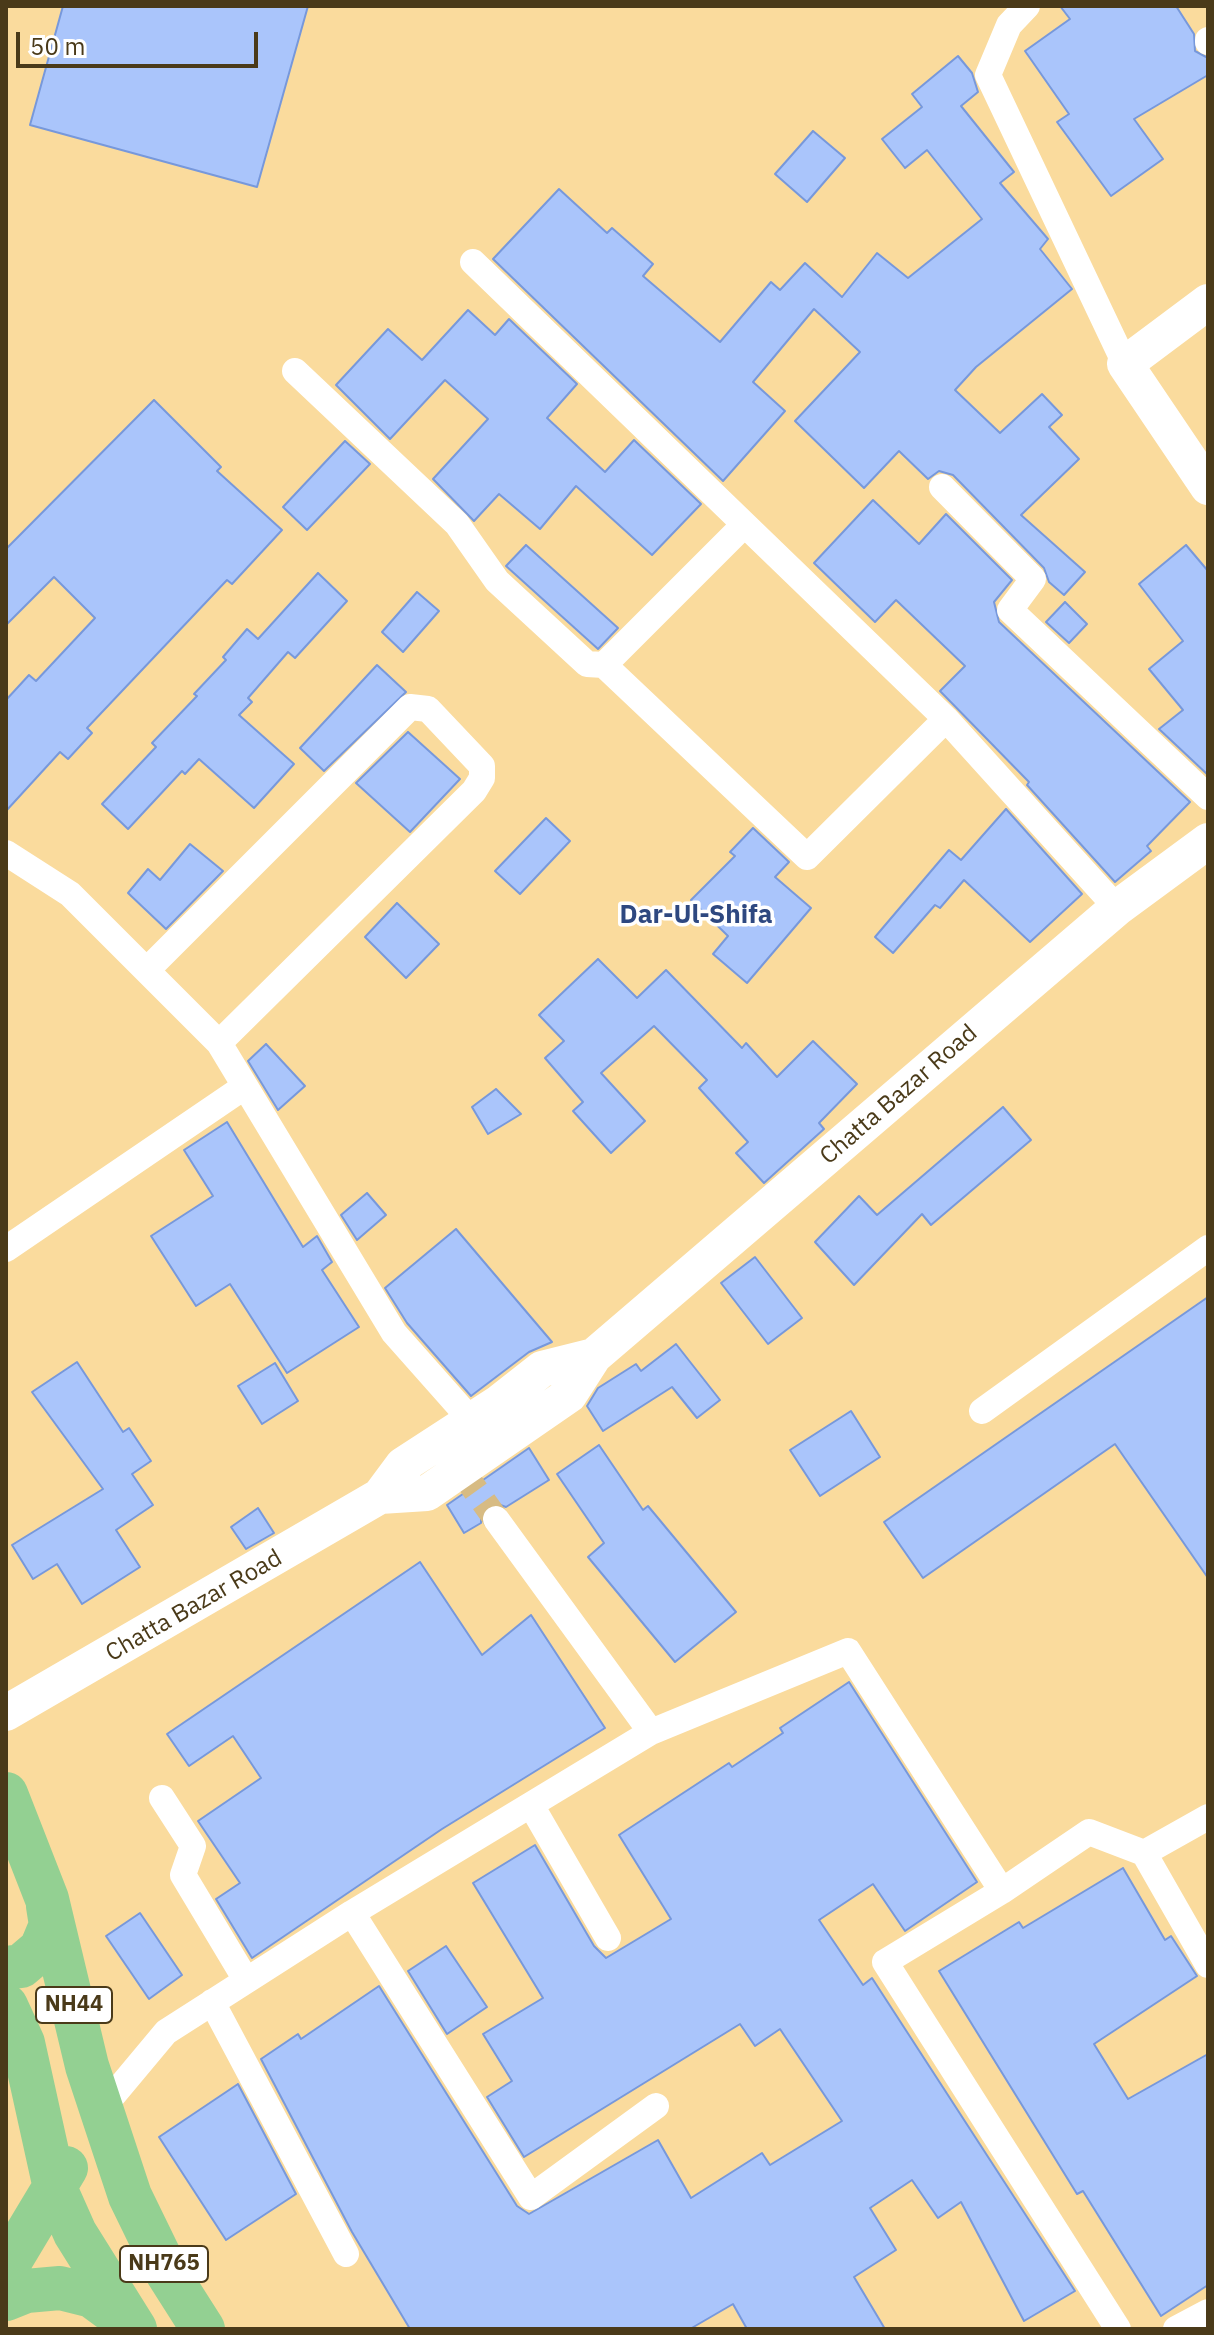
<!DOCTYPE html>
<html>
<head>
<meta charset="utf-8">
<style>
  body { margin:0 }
  #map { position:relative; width:1214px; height:2335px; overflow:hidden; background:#fadb9d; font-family:"IBM Plex Sans",sans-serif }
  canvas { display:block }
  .frame { position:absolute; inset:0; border:8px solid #4a3a19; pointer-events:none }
  .scale { position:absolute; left:16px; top:32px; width:242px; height:36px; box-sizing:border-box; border:4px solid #4a3a19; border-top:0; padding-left:10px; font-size:24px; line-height:28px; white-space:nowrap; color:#4a3a19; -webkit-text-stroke:6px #fff; paint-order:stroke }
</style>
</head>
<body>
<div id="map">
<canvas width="1214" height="2335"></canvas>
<div class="frame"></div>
<div class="scale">50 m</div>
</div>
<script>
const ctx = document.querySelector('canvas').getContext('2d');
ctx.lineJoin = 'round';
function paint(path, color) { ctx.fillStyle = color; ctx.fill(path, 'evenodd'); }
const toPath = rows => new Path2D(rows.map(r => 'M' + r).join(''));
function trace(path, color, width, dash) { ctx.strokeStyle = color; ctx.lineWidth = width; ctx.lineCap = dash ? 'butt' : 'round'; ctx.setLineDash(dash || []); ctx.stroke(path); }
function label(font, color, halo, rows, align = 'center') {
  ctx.font = font + ' "IBM Plex Sans",sans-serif'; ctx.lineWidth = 7; ctx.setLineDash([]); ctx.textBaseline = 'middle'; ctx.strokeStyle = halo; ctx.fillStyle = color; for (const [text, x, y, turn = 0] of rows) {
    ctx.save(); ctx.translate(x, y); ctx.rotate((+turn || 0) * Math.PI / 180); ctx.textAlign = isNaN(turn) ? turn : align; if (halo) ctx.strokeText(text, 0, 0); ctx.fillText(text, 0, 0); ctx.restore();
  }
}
const building = toPath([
  [63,6,308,6,257,187,30,125,63,6],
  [1060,6,1176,6,1194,34,1195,51,1208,58,1208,75,1134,119,1163,159,1111,196,1057,122,1069,114,1025,51,1070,19,1060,6],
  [958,56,972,73,978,92,961,106,1014,172,1000,183,1048,239,1040,249,1072,289,976,367,955,390,1000,433,1042,394,1062,415,1049,427,1079,459,1021,515,1085,572,1064,595,1049,582,1044,568,953,475,939,471,928,479,899,451,864,488,795,421,860,352,814,309,753,382,785,411,723,481,493,259,559,189,607,233,612,228,653,264,643,276,720,342,771,282,780,290,805,263,842,297,877,253,908,278,982,219,927,150,905,168,882,139,922,107,912,94,958,56],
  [813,131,845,158,807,202,775,174,813,131],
  [468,310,495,335,509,319,577,384,547,418,605,472,634,440,701,504,652,555,576,486,540,529,499,494,474,521,433,479,488,419,445,380,390,439,336,385,388,329,422,360,468,310],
  [154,400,221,467,217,471,282,530,232,584,227,580,87,728,92,733,68,759,60,752,6,811,6,700,29,675,36,681,95,618,54,577,6,625,6,549,154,400],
  [345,441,370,464,307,530,283,507,345,441],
  [873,500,919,544,946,514,1012,580,994,602,999,622,1190,802,1147,846,1151,851,1115,882,1027,785,1029,782,940,691,965,666,896,600,875,622,814,563,873,500],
  [526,545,618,628,598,649,506,566,526,545],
  [1186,545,1208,571,1208,775,1159,729,1183,710,1149,669,1183,641,1139,584,1186,545],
  [318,573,347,601,295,658,288,652,248,698,252,702,239,715,294,764,254,808,199,759,185,774,182,771,128,829,102,804,156,747,152,743,197,696,194,694,226,660,223,657,247,629,258,639,318,573],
  [417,592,439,611,403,652,382,632,417,592],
  [1065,602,1087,624,1069,643,1046,622,1065,602],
  [377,665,406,692,324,771,300,748,377,665],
  [408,732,460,779,410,832,356,783,408,732],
  [1006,809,1082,894,1030,942,964,880,940,908,935,905,893,953,875,937,949,850,961,860,1006,809],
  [546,818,570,841,520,894,495,871,546,818],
  [753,828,789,862,775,877,811,908,747,983,713,954,728,936,691,900,735,856,730,852,753,828],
  [190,844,223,871,166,929,128,893,148,869,160,880,190,844],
  [397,903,439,944,406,978,365,937,397,903],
  [598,959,637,998,666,970,742,1048,746,1043,777,1077,813,1041,857,1084,819,1123,824,1129,764,1183,736,1153,748,1142,699,1088,707,1080,654,1026,601,1073,645,1121,611,1153,573,1111,583,1102,545,1058,564,1041,539,1015,598,959],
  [266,1044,305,1086,278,1110,248,1061,266,1044],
  [496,1089,521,1114,488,1134,472,1107,496,1089],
  [1003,1107,1031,1140,931,1225,922,1214,854,1285,815,1242,859,1196,877,1215,1003,1107],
  [227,1122,303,1247,317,1236,332,1262,322,1270,359,1327,287,1373,230,1284,196,1306,151,1236,213,1196,184,1150,227,1122],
  [367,1193,386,1215,357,1240,341,1215,367,1193],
  [456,1229,552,1342,529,1352,471,1396,407,1323,385,1288,456,1229],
  [755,1257,802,1318,768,1344,721,1283,755,1257],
  [1208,1297,1208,1578,1115,1444,923,1578,884,1522,1208,1297],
  [676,1344,720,1400,697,1418,672,1387,603,1431,587,1406,598,1388,636,1364,641,1371,676,1344],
  [77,1362,123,1432,129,1428,151,1461,132,1474,153,1505,116,1530,140,1567,82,1604,57,1564,33,1579,12,1545,103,1489,32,1392,77,1362],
  [275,1363,298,1401,262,1424,238,1386,275,1363],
  [851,1411,880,1457,820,1496,790,1450,851,1411],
  [599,1445,643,1510,648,1506,736,1612,675,1662,588,1557,604,1543,557,1474,599,1445],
  [529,1448,549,1480,506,1507,495,1503,487,1506,481,1513,481,1523,464,1533,447,1505,529,1448],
  [258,1508,274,1533,246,1549,231,1527,258,1508],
  [420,1562,482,1655,531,1615,605,1728,442,1829,252,1958,216,1899,240,1883,198,1821,261,1778,233,1736,189,1766,167,1734,420,1562],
  [849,1682,977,1882,905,1931,873,1884,819,1920,863,1985,872,1978,1075,2291,1024,2321,961,2202,938,2218,912,2180,870,2208,896,2250,854,2277,885,2329,747,2329,733,2304,690,2329,410,2329,352,2232,261,2059,298,2034,301,2039,379,1986,517,2206,529,2214,658,2140,691,2198,762,2153,770,2165,842,2121,780,2029,755,2046,740,2024,524,2157,487,2097,512,2081,483,2034,543,1998,473,1883,535,1845,594,1946,606,1958,671,1919,619,1835,729,1763,732,1767,783,1733,780,1728,849,1682],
  [1123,1868,1165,1940,1171,1936,1197,1976,1094,2044,1128,2099,1208,2054,1208,2285,1161,2316,1083,2191,1077,2194,939,1971,1019,1922,1023,1928,1123,1868],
  [140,1913,182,1975,149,1999,106,1936,140,1913],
  [446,1946,487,2007,447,2034,408,1971,446,1946],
  [238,2084,296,2194,226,2240,159,2137,238,2084]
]);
const streetTunnel = toPath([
  [461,1470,496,1519]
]);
const street = toPath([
  [1027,6,1009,25,988,75,1125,364],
  [1208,40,1208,42],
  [473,262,946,719,1117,908],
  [295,371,457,524,497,581,587,664,604,665,807,857,946,719],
  [942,487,1033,579,1010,610,1208,797],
  [604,665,744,525],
  [6,853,70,894,219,1043,394,1333,472,1421],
  [147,970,410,707,428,709,482,766,482,778,474,791,219,1043],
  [6,1249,244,1087],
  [982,1411,1208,1248],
  [496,1519,651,1732],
  [162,1798,193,1846,183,1875,246,1980],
  [531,1805,608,1938],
  [1144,1853,1208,1965],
  [352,1913,531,2197,656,2106],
  [212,2002,346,2254],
  [100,2111,166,2032,352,1913,651,1732,848,1651,1002,1891],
  [1118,2329,885,1962,1002,1891,1089,1832,1144,1853,1208,1817],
  [1176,2329,1208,2312]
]);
const secondary = toPath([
  [1208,302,1125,364,1208,487],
  [380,1496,427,1493,569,1395,594,1356,1117,908,1208,841],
  [6,1713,380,1496,403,1465,500,1402,542,1369,594,1356]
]);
const highway = toPath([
  [6,1794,47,1899,87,2066,130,2196,168,2274,203,2329],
  [6,1968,21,1966,41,1949,51,1925,48,1906],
  [6,2006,23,2043,55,2188,75,2233,135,2329],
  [6,2268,66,2168],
  [6,2299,26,2291,60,2288,92,2296,126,2321]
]);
const shields = [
  [74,2005,76],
  [164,2264,88]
];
const shieldNames = [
  ["NH44",74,2005],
  ["NH765",164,2264]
];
const streetNames = [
  ["Chatta Bazar Road",899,1095,-41],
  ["Chatta Bazar Road",194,1606,-30]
];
const neighbourhoodNames = [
  ["Dar-Ul-Shifa",696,915]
];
paint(building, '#aac5fb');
trace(building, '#7798db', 2);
trace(streetTunnel, '#d7bb83', 26, [26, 13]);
trace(street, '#fff', 26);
trace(secondary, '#fff', 36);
trace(highway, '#93d092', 44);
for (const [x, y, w] of shields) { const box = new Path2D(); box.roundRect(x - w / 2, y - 18, w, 36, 6); ctx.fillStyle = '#fff'; ctx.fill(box); trace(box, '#4a3a19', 2); }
label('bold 22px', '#4a3a19', null, shieldNames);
label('24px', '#4a3a19', '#fff', streetNames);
label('bold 26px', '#2e4880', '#fff', neighbourhoodNames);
</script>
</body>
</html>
